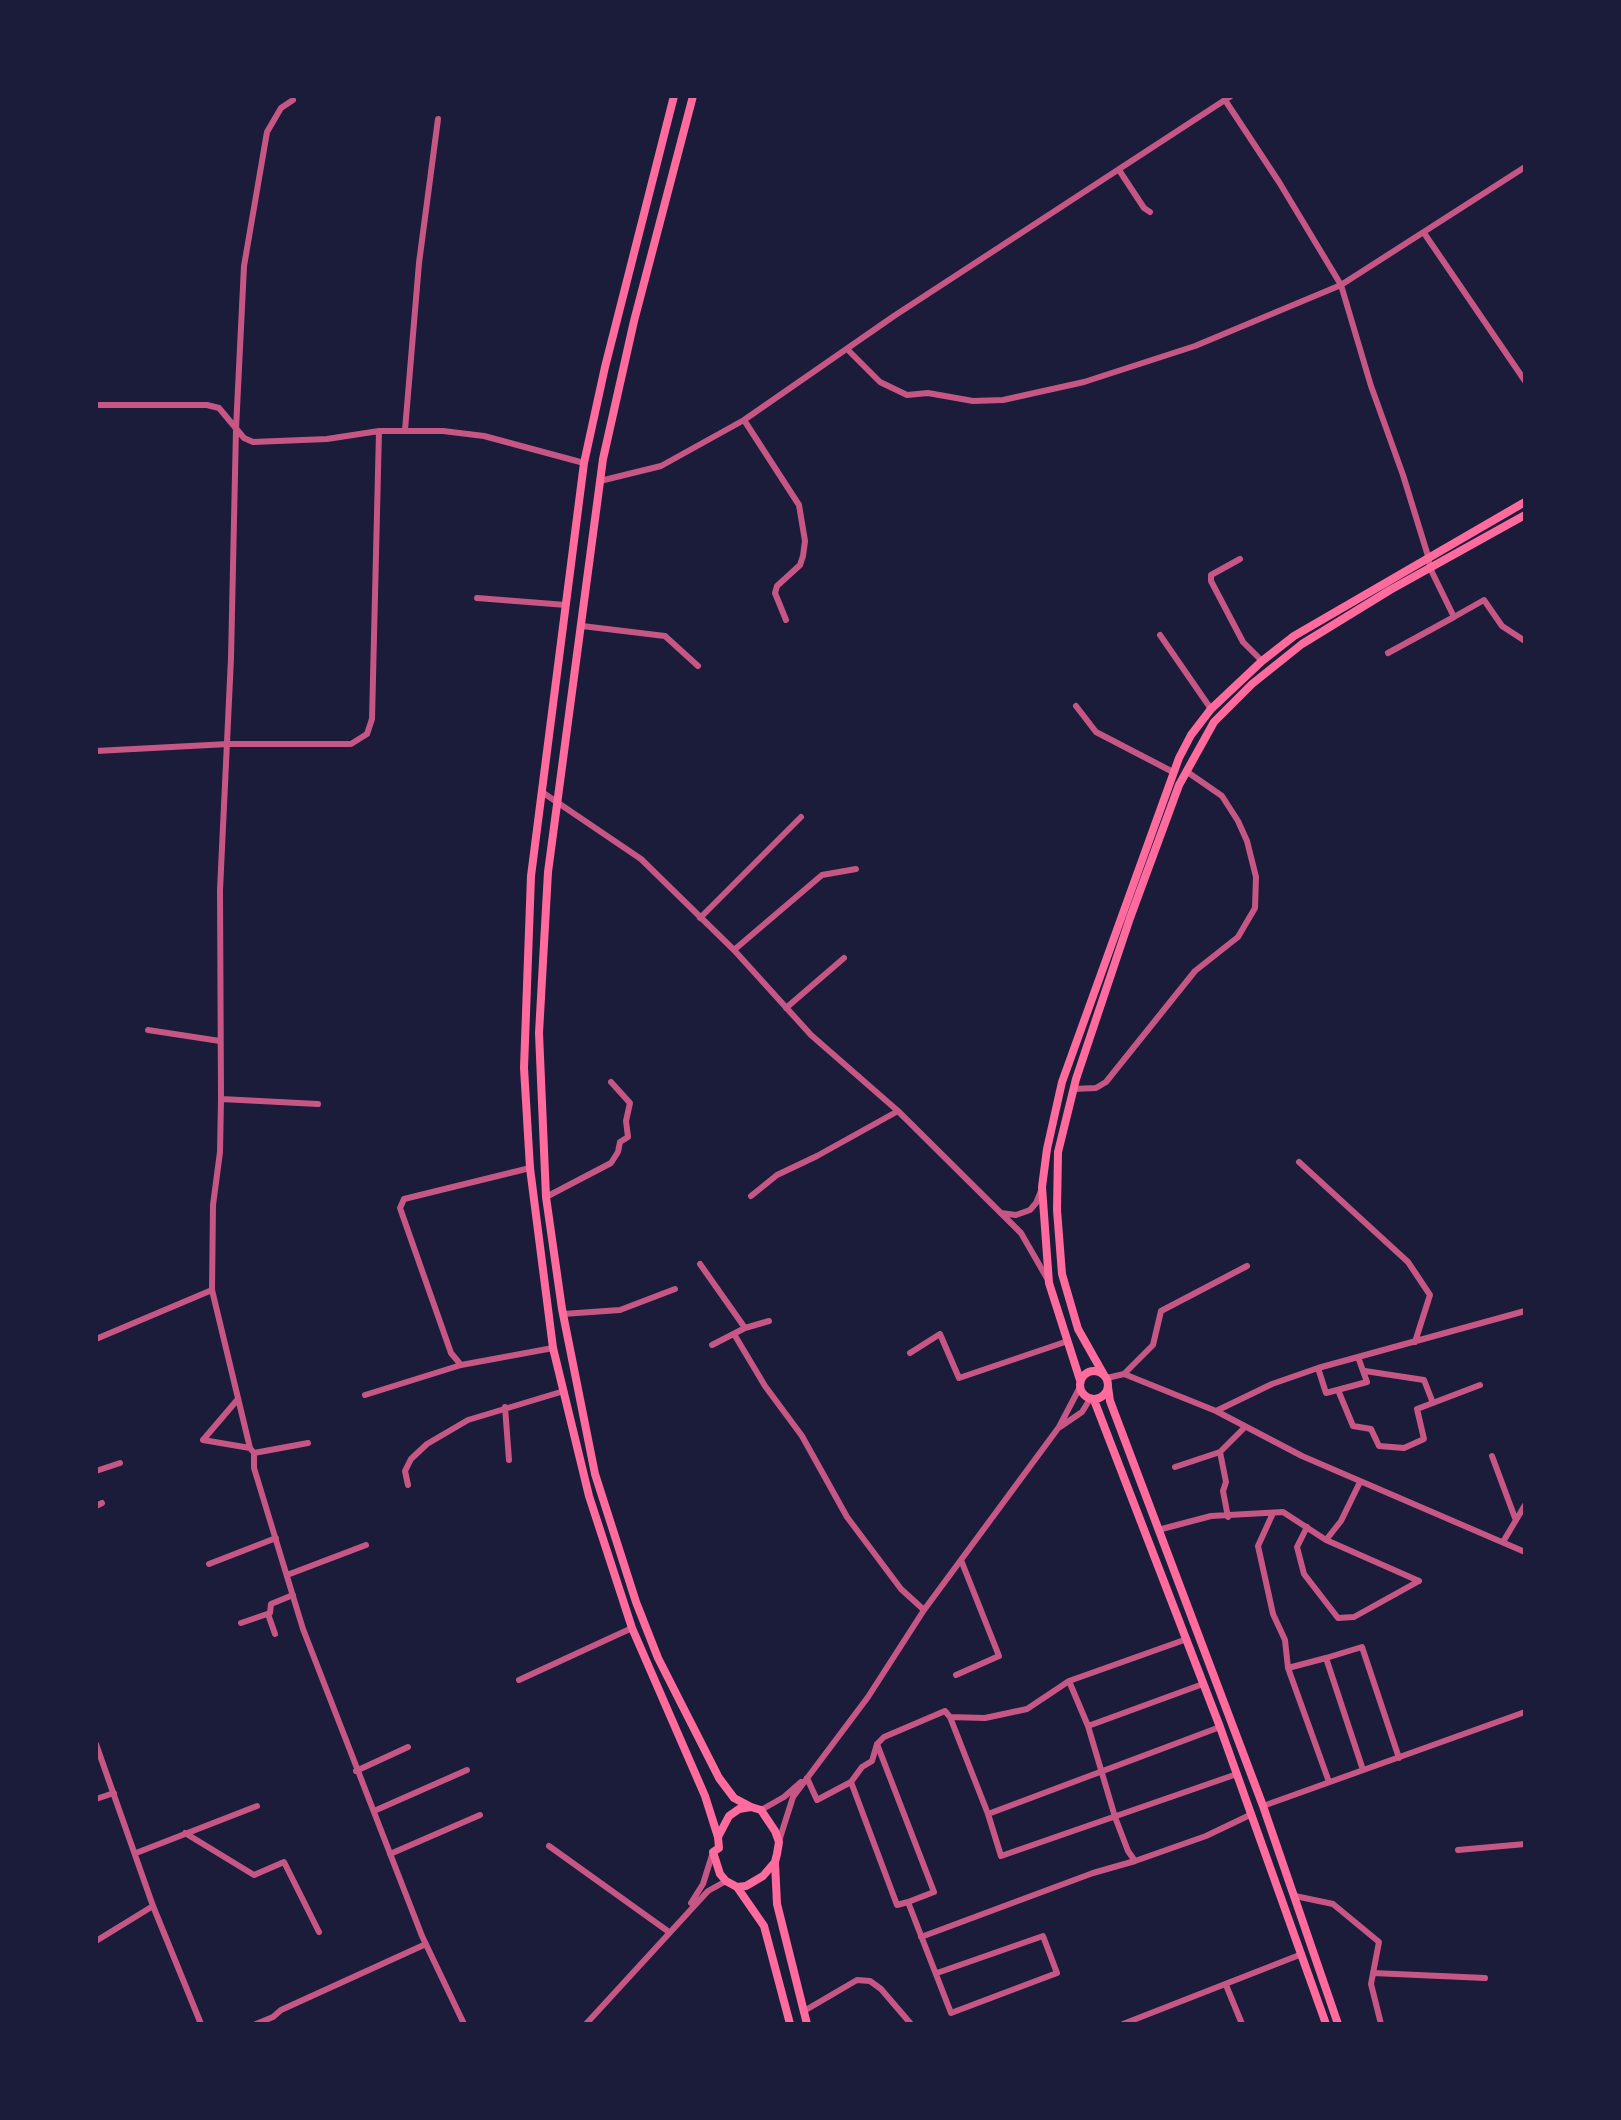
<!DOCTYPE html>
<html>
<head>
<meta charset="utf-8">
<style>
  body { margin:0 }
  #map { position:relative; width:1621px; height:2120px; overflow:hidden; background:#1b1b3a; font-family:"IBM Plex Sans",sans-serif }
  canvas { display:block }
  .frame { position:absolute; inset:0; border:98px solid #1b1b3a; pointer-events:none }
</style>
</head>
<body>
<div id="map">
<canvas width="1621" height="2120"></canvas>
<div class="frame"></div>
</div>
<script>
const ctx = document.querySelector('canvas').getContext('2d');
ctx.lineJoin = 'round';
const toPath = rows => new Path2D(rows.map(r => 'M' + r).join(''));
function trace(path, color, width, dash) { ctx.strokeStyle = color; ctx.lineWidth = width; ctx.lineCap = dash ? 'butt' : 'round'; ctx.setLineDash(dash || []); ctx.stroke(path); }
const minor = toPath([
  [293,100,281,108,267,132,244,266,236,429,231,658,220,890,221,1099,220,1152,213,1205,212,1290,250,1448,254,1453,254,1468,303,1629,422,1936,464,2024],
  [1225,100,1279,182,1341,285,1371,386,1403,475,1428,556,1430,568,1454,617,1388,653],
  [1119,170,1144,208,1150,212],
  [1424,233,1525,381],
  [848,350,880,382,907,395,928,393,973,401,1003,400,1084,382,1195,346,1341,285,1525,167],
  [96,405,207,405,219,408,244,438,253,442,327,439,379,431,443,431,484,436,584,463],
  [744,420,799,505,805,541,803,556,800,565,777,586,775,593,786,620],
  [405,430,419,263,438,119],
  [600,481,661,466,744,420,894,316,1231,96],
  [1240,559,1211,575,1211,581,1243,642,1262,661],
  [477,598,566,605],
  [1454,617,1484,600,1502,626,1525,641],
  [582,626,665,636,698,666],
  [1160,635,1211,709],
  [1076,706,1096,732,1173,772],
  [96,751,228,744,351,744,367,734,372,719,379,431],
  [542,792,641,859,734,950,811,1035,898,1111,1021,1233,1048,1280],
  [700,918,801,817],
  [734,950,822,875,856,869],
  [786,1008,844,958],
  [148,1030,220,1041],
  [1073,1089,1096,1088,1106,1082,1195,971,1238,937,1255,908,1256,877,1247,841,1238,821,1222,796,1186,771],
  [221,1099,318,1104],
  [1299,1162,1408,1262,1430,1295,1415,1342],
  [751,1196,777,1175,817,1156,898,1111],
  [546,1197,611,1163,618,1152,620,1142,628,1137,626,1121,630,1103,611,1082],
  [1001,1213,1016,1215,1030,1210,1036,1203,1041,1191],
  [700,1264,745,1328],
  [563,1314,620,1310,675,1289],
  [734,1334,765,1386,802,1436,847,1517,901,1589,924,1610],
  [96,1339,212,1290],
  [712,1345,745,1328,769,1321],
  [910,1353,940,1334,959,1378,1068,1341],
  [461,1365,451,1353,400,1208,404,1199,530,1168],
  [1318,1368,1326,1393,1367,1382,1358,1357],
  [1365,1371,1424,1380,1433,1403],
  [1124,1374,1153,1345,1161,1311,1247,1266],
  [1107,1378,1124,1374,1216,1411,1302,1456,1525,1552],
  [1338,1390,1353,1426,1371,1429,1379,1446,1404,1448,1424,1439,1417,1409,1480,1385],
  [365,1395,461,1365,553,1348],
  [238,1399,203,1440,250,1448],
  [505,1407,509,1460],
  [1216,1411,1272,1384,1318,1368,1525,1311],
  [1060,1427,1082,1412,1090,1399],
  [254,1453,308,1443],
  [1492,1456,1515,1518],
  [1175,1467,1220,1452],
  [96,1471,120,1463],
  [408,1485,405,1471,411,1459,427,1444,468,1420,564,1391],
  [96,1506,102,1503],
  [1273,1513,1258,1546,1273,1614,1285,1640,1288,1668,1329,1782],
  [1228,1517,1223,1491,1226,1482,1220,1452,1245,1427],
  [1307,1527,1297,1547,1304,1574,1338,1618,1354,1617,1419,1581],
  [1158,1530,1211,1516,1283,1512,1326,1540,1419,1581],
  [1326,1540,1341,1521,1360,1482],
  [1503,1542,1525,1505],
  [209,1564,276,1538],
  [287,1575,366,1545],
  [268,1614,275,1634],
  [241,1623,270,1613,271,1604,293,1595],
  [1326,1658,1362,1647,1399,1758],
  [1288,1668,1326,1658,1363,1770],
  [956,1675,999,1656,961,1560],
  [519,1680,632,1628],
  [1069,1681,1088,1726,1203,1684],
  [950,1717,985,1718,1027,1709,1069,1681,1187,1639],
  [1088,1726,1115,1817,1128,1851,1135,1861],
  [96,1744,153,1906,201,2024],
  [877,1744,934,1892,908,1902,951,2013,1057,1973,1043,1936,937,1973],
  [356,1771,408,1747],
  [807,1778,817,1800,851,1782,862,1767,872,1761,877,1744,884,1737,945,1711,950,1717,988,1814,1001,1856,1237,1774],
  [851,1782,897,1905,908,1902],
  [96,1799,114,1793],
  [1263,1806,1525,1712],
  [761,1810,784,1797,801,1782],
  [374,1811,467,1770],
  [988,1814,1220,1727],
  [185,1833,254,1875,284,1862,319,1932],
  [779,1841,793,1797,868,1697,924,1610,1059,1427,1080,1387],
  [549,1846,669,1932],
  [1458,1850,1525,1844],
  [136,1853,257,1806],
  [390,1854,480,1815],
  [1295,1896,1333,1904,1379,1942,1371,1984,1381,2024],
  [691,1903,703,1884,713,1852],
  [921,1937,1093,1873,1135,1861,1206,1836,1252,1814],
  [96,1941,153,1906],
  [1373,1973,1485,1978],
  [1226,1985,1242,2024],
  [804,2011,857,1980,870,1981,881,1989,911,2024],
  [256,2024,273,2017,281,2010,426,1944],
  [586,2024,708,1891,726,1881],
  [1123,2024,1302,1954]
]);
const secondary = toPath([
  [674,96,605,367,584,463,531,876,524,1068,530,1168,553,1348,589,1496,632,1628,705,1796,718,1837],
  [693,96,634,321,603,459,548,872,539,1033,546,1197,562,1309,595,1474,636,1602,658,1658,719,1778,734,1798,751,1807],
  '1080 1385a14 14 0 1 1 28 0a14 14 0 1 1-28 0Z',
  [1104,1375,1078,1329,1062,1274,1057,1210,1058,1152,1076,1079,1130,918,1179,785,1214,722,1252,684,1302,644,1390,590,1525,515],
  [1080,1380,1049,1283,1042,1187,1047,1149,1062,1082,1179,758,1191,735,1211,709,1262,661,1294,636,1525,502],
  [1108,1387,1110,1401,1263,1806,1338,2024],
  [1094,1400,1220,1727,1326,2024],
  [751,1807,761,1810,775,1831,779,1842,777,1854,775,1862,763,1876,746,1886,737,1887,726,1881,720,1874,713,1852,719,1848,718,1837,729,1816,739,1809,751,1807],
  [775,1863,777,1904,807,2024],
  [737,1887,764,1926,790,2024]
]);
trace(minor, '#c65784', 6);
trace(secondary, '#ff6b9d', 8);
</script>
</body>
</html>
